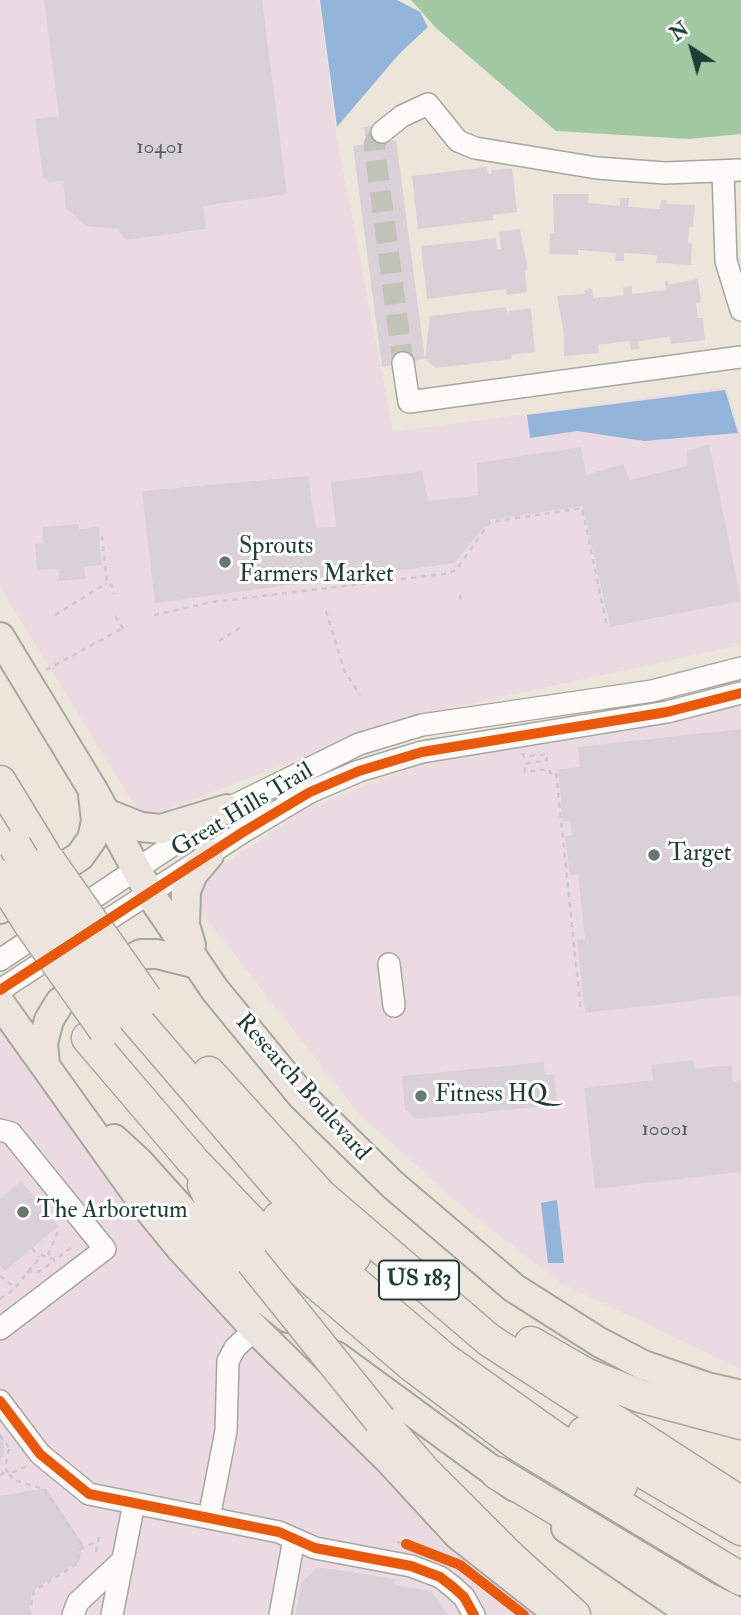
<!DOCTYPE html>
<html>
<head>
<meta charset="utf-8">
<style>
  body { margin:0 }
  #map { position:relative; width:741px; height:1615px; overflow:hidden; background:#ece6da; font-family:"IM FELL Double Pica",serif }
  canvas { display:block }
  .north { position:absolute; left:657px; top:14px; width:70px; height:70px; -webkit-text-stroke:5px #fff; paint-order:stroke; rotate:324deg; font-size:19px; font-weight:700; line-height:28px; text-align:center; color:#1f3d34 }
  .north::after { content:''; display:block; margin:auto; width:24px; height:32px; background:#1f3d34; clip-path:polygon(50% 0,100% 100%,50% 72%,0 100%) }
</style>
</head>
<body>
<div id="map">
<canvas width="741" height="1615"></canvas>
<div class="north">N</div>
</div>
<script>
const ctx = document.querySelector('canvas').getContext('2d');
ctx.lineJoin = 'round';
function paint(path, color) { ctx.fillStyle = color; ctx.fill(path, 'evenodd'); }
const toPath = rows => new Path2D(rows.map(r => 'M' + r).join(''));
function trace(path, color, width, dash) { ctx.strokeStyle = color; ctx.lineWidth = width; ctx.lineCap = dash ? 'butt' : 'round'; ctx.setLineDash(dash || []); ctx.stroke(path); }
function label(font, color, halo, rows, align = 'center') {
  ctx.font = font + ' "IM FELL Double Pica",serif'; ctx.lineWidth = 6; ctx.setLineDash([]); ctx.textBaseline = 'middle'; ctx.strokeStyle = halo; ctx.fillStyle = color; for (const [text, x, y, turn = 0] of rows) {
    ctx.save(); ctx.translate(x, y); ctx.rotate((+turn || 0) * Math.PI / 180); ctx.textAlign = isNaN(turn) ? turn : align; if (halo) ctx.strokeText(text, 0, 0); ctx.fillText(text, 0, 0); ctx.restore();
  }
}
const built = toPath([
  [0,0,319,0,337,138,393,432,726,387,741,437,741,645,400,719,143,819,0,587],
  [741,704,741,1369,562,1284,465,1209,357,1112,185,891,305,809,431,761,627,731],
  [0,1031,154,1234,444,1539,549,1615,0,1615]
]);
const forest = toPath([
  [411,0,741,0,741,134,689,139,556,131,436,28]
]);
const water = toPath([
  [320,0,397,0,420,12,428,27,399,54,337,127],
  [725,390,738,433,644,441,577,431,530,438,527,415],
  [557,1200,564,1263,548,1263,541,1203]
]);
const building = toPath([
  [44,0,262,0,287,194,203,206,206,229,125,240,118,229,86,226,66,208,63,180,49,183,43,177,35,119,59,116],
  [380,125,383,142,396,140,425,359,382,367,353,146,366,144,364,127],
  [487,167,488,174,492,174,491,170,512,168,517,212,493,215,493,220,418,229,412,176],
  [553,194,589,194,588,203,620,206,620,198,629,198,628,207,660,209,661,200,667,200,667,204,695,205,693,227,689,227,688,243,692,244,691,265,656,263,657,255,624,253,624,261,615,261,616,253,578,250,578,255,549,254,550,233,554,233],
  [520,229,528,270,525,270,527,292,507,295,506,289,427,299,421,246,496,238,497,249,501,249,499,232],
  [698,279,701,302,696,303,698,318,703,318,705,340,671,344,670,337,638,341,639,349,631,350,630,341,598,345,599,353,564,356,564,334,557,296,585,294,584,290,592,289,593,298,624,295,623,287,632,286,632,294,666,290,665,281,668,281,669,287,670,284],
  [506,307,507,314,510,311,531,308,535,352,511,355,512,359,436,368,425,359,430,316],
  [709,444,741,601,610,627,583,506,490,520,454,563,155,603,142,491,308,476,316,528,336,527,331,482,422,471,428,501,478,495,477,463,581,447,586,475,623,464,630,480,687,466,687,451],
  [79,524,79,529,99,527,101,565,84,567,85,579,59,581,59,569,37,570,35,544,43,543,42,527],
  [741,729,741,995,585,1013,577,940,585,939,578,874,570,875,565,836,572,835,570,821,563,822,558,769,580,767,578,747],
  [694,1060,695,1069,732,1065,733,1082,741,1081,741,1172,595,1189,584,1088,653,1080,651,1065],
  [544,1062,545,1075,554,1074,557,1105,416,1119,405,1110,402,1076],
  [21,1181,58,1226,5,1271,0,1265,0,1199],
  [0,1432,4,1442,4,1456,0,1459],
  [46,1488,83,1544,79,1561,32,1591,28,1615,0,1615,0,1496],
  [318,1567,395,1579,394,1585,431,1591,448,1615,295,1615,302,1582]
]);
const minorTunnel = toPath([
  [382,132,374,144,403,363]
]);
const path = toPath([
  [102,536,107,583,112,586,114,594],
  [460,595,461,605],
  [326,611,344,670,360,695],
  [55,615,107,583],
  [154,615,212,602,444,574,456,570,490,522,582,508,607,626],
  [115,616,123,628,126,627],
  [219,641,241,627],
  [46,670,123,628],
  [523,753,524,757,547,754,547,760,524,764,525,772,549,769,550,773,556,772,581,1012],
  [32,1248,39,1257],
  [48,1255,58,1231,55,1228],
  [27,1272,40,1271,55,1260],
  [0,1276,14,1287],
  [0,1299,14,1289,42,1255,55,1260,73,1246],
  [0,1435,10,1449],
  [9,1449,5,1468,9,1474,27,1466],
  [9,1474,14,1480,44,1489,81,1544,80,1549,98,1541],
  [0,1475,7,1471],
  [397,1542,406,1544],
  [96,1552,100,1533],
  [29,1615,34,1591,77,1564,80,1549]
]);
const minor = toPath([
  [382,132,402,116,428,104,458,141,475,148,597,168,665,173,741,170],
  [723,172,726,261,741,310],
  [403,363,409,402,741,357],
  [0,960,227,809,359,744,422,725,652,691,741,668],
  [389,964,394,1006],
  [0,990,243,832,310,792,359,771,422,752,667,712,741,693],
  [0,1130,11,1133,105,1249,0,1329],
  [0,1401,40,1454,89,1494,279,1532,315,1548,411,1566,440,1577,453,1587,464,1597,474,1615],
  [209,1518,226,1431,228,1361,235,1348,255,1329],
  [73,1615,78,1602,122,1561],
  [112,1615,134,1503],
  [280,1615,294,1539]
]);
const major = toPath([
  [0,637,93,790,150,894,215,990,302,1096,393,1185,514,1288,599,1342,643,1365,707,1387,741,1395],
  [106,813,141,827,161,829,227,809],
  [0,909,80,856,92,839,96,821,93,795],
  [191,945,185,925,186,891,193,874,209,855],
  [0,1003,141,1200,182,1250,255,1329,388,1459,458,1535,543,1602],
  [45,1064,43,1043,49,1020,60,1002,95,978,141,954,157,954,197,964],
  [114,1139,139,1162,256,1292,288,1318],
  [336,1356,515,1487],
  [566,1528,693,1615]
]);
const highway = toPath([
  [0,782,44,854],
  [130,1013,293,1203,354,1257],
  [88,1038,193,1161,255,1226,307,1275,413,1366,517,1444,741,1579],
  [209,1073,321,1196,489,1340,741,1503],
  [204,1185,223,1225,252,1261],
  [279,1218,444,1359,621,1485],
  [531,1343,585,1374,640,1396,741,1423],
  [380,1420,424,1471,511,1558,574,1615],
  [584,1433,626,1462,741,1529],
  [497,1473,705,1598,739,1615]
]);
const highwayBridge = toPath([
  [15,846,66,930,130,1013],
  [49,861,146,999],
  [0,876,30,924,105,1030],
  [252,1261,380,1420]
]);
const cycleway = toPath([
  [0,990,243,832,310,792,359,771,422,752,667,712,741,693],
  [0,1401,40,1454,89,1494,279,1532,315,1548,411,1566,440,1577,453,1587,464,1597,474,1615],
  [406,1544,460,1565,524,1615]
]);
const markers = [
  [225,562,7,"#67786e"],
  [654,855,7,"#67786e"],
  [421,1096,7,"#67786e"],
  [23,1212,7,"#67786e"]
];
const numberNames = [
  ["10401",160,148],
  ["10001",665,1130]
];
const shields = [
  [419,1280,80]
];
const shieldNames = [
  ["US 183",419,1280]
];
const poiNames = [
  ["Sprouts",239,548],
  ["Farmers Market",239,576],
  ["Target",668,855],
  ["Fitness HQ",435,1096],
  ["The Arboretum",37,1212]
];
const streetNames = [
  ["Great Hills Trail",243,811,-31],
  ["Research Boulevard",302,1088,48]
];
paint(built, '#ecdae3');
paint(forest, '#a2c8a4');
paint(water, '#92b5d9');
paint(building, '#dad1d8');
trace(minorTunnel, '#c3c4b9', 21, [21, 10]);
trace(minor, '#a7a7a0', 24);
trace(major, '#a7a7a0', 32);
trace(highway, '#a7a7a0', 35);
trace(path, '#cbccc9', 2.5, [5, 5]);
trace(minor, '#fcfbf9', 21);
trace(major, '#ede5dd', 28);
trace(highway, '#ede5dd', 32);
trace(highwayBridge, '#a7a7a0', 35, []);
trace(highwayBridge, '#ede5dd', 32);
trace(cycleway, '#e8590c', 10);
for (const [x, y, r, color] of markers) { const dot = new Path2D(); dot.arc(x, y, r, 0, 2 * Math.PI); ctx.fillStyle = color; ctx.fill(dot); trace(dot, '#fff', 2.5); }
label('21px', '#4e625d', null, numberNames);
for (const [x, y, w] of shields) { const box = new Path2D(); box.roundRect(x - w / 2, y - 19.5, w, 39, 5); ctx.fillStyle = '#fff'; ctx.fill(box); trace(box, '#1f3d34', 2); }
label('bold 23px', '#1f3d34', null, shieldNames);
label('24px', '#1f3d34', '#fff', poiNames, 'left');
label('24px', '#1f3d34', '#fff', streetNames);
</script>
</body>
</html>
